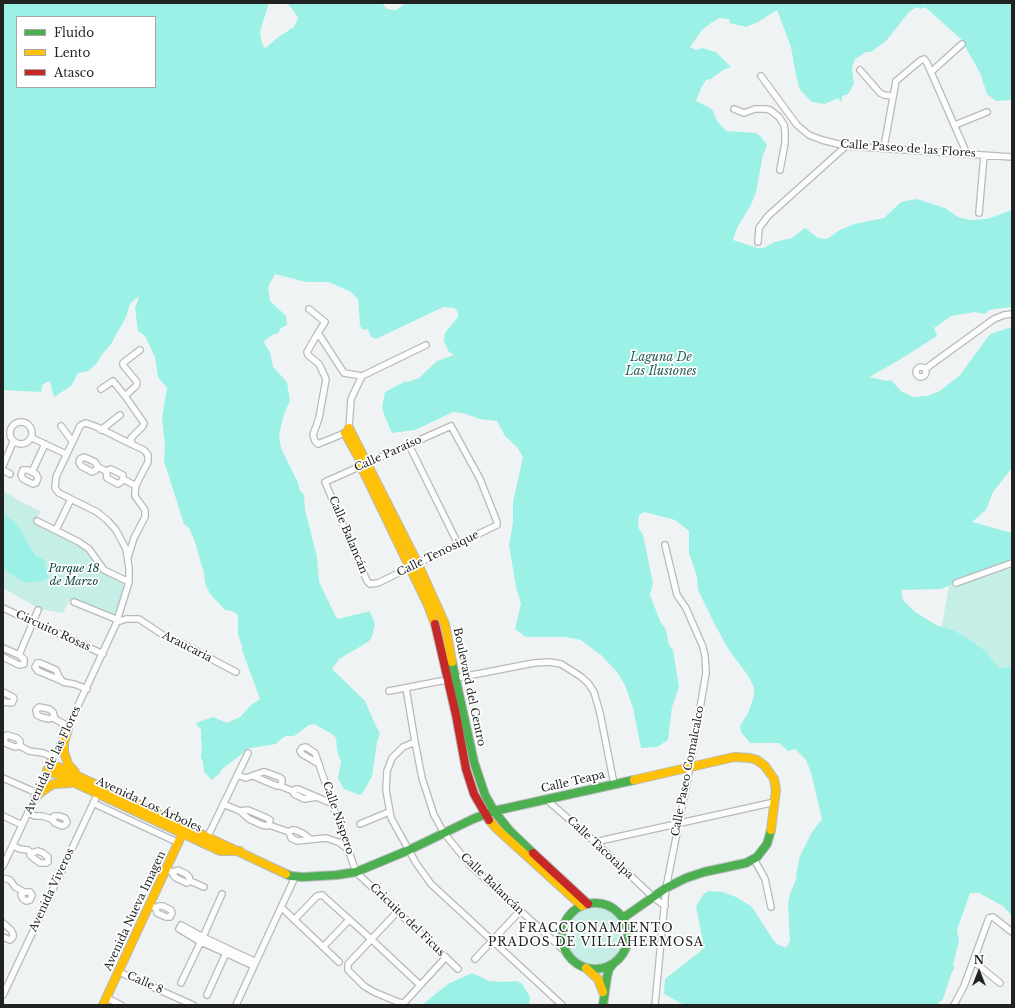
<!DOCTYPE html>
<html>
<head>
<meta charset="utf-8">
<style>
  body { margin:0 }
  #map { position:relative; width:1015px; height:1008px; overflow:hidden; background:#eff3f3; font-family:"Libre Baskerville",serif }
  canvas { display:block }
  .frame { position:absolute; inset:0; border:4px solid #1f2221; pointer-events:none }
  .legend { position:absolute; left:16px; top:16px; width:140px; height:72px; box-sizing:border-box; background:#fff; border:1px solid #a5a7a6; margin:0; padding:5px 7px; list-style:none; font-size:12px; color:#1f2221 }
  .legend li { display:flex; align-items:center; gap:8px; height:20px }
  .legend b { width:20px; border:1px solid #a5a7a6 }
  .north { position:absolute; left:959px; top:952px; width:40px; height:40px; -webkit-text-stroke:3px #fff; paint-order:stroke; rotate:0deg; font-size:11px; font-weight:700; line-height:16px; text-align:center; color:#1f2221 }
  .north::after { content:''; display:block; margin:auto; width:14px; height:18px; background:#1f2221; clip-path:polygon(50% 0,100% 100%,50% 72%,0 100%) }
</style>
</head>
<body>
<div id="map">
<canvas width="1015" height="1008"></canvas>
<div class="frame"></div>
<ul class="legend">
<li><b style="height:5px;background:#4caf50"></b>Fluido</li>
<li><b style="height:5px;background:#ffc107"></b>Lento</li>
<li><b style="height:5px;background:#c62828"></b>Atasco</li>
</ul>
<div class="north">N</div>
</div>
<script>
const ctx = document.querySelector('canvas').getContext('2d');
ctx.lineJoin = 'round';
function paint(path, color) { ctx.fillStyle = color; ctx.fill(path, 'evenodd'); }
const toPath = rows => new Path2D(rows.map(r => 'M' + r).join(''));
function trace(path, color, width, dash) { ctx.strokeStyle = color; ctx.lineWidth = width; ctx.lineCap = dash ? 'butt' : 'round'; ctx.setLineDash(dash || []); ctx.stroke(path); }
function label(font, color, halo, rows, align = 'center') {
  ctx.font = font + ' "Libre Baskerville",serif'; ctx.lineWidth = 3.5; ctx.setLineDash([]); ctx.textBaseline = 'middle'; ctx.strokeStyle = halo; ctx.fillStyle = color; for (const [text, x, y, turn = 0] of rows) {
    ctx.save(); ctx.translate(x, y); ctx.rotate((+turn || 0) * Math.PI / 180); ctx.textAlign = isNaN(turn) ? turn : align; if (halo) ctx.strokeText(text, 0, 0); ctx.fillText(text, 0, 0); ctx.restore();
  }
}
const green = toPath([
  [3,491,25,504,41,511,36,521,84,546,99,566,128,583,118,620,69,601,63,613,40,609,3,588,3,569,25,583,45,567,38,556,27,545,27,540,15,522,3,513],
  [1012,563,1012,679,941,630,949,586],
  '562 936a33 33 0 1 1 66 0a33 33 0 1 1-66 0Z'
]);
const water = toPath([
  [3,3,269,3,260,31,261,40,264,48,267,47,277,38,294,27,298,18,293,10,287,3,382,3,387,9,396,10,406,3,1012,3,1012,100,996,101,987,94,980,73,961,39,925,7,921,9,917,7,909,12,886,41,871,52,866,52,855,59,852,68,854,84,848,94,842,96,842,102,838,98,825,104,812,102,800,90,796,75,791,47,777,10,758,22,746,27,730,23,729,19,720,18,711,23,702,30,690,47,696,50,702,48,716,52,731,67,723,70,711,79,706,80,701,88,696,101,712,109,717,121,726,131,756,133,761,137,767,145,763,155,756,192,751,205,737,228,733,240,758,248,763,248,775,242,792,238,805,228,818,238,827,239,840,230,854,224,884,218,901,202,917,199,945,208,958,217,970,220,987,219,1012,210,1012,307,989,310,985,314,975,312,951,316,934,328,937,336,896,362,869,377,887,381,891,380,901,391,913,397,927,396,940,391,960,375,990,334,1012,327,1012,468,993,492,986,510,972,522,1012,533,1012,560,941,589,901,590,903,600,915,612,938,626,953,630,968,639,985,651,999,668,1012,667,1012,916,1003,906,979,893,970,893,957,930,959,941,953,965,955,967,951,974,943,999,936,1005,684,1005,664,994,665,979,702,950,704,947,696,906,703,895,708,891,723,892,736,897,752,907,774,941,777,944,786,948,790,941,788,904,790,894,797,877,796,875,800,856,812,832,822,819,811,773,806,760,795,749,788,751,779,743,750,743,741,732,740,726,748,713,754,696,754,688,749,677,729,650,715,625,698,590,697,577,689,553,689,531,675,520,644,512,639,515,638,527,643,535,653,583,650,595,660,621,666,630,669,645,673,650,679,687,672,707,668,740,657,747,641,748,633,708,625,685,617,672,602,656,581,640,565,637,526,637,515,629,521,604,516,587,509,545,513,523,513,502,523,457,517,447,505,436,497,421,480,419,463,413,453,412,415,430,392,433,385,417,382,407,385,392,404,382,411,381,419,378,437,361,454,355,449,352,444,341,445,333,458,317,458,312,454,308,444,307,439,309,376,339,371,337,368,329,363,330,360,326,358,299,351,292,329,282,306,282,275,274,268,287,270,301,286,316,287,325,281,328,278,333,272,335,265,340,264,343,270,352,273,367,287,382,290,401,284,414,279,435,281,448,298,483,300,491,304,495,305,510,317,557,319,582,336,617,338,619,370,611,375,624,372,637,368,642,339,659,332,669,365,701,375,724,380,733,377,742,372,776,364,791,360,795,344,789,338,778,341,762,337,750,336,738,332,734,314,724,309,725,294,736,286,736,281,739,276,744,250,748,222,769,220,773,212,780,204,772,203,762,201,757,202,744,201,741,201,730,196,723,213,717,227,723,240,717,251,705,260,699,242,650,242,646,238,635,238,615,232,611,225,610,210,594,205,583,204,573,194,539,189,528,184,524,164,461,165,446,162,418,167,388,158,377,155,357,145,336,138,331,135,308,139,297,135,299,130,304,126,317,111,344,103,353,96,364,88,371,78,373,71,386,54,397,50,382,46,382,42,386,41,392,3,390],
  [17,17,155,17,155,87,17,87],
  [3,513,15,522,27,540,28,545,36,555,44,560,45,567,48,570,48,578,42,581,25,583,3,569],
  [472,973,489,981,503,982,517,981,522,984,530,997,529,1005,422,1005,448,984]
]);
const street = toPath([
  [860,70,880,93,884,95,892,96],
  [931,72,962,44],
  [761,76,797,125,809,135,822,140,846,146,1012,157],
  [734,109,744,113,755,109,766,109,770,110,779,117,784,125,785,132,785,143,780,170],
  [955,125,987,112],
  [884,147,896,81,921,60,924,59,927,63,967,154],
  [979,213,984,155],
  [758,242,759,228,768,216,846,146],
  [309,309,325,322,318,333],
  [318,333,344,373,362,376,351,399,349,428,345,433,318,444,315,441,313,435,319,418,326,379,319,364,308,355,307,352,318,333],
  '916 372a5 5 0 1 1 10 0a5 5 0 1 1-10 0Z',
  [925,369,994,319,1004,315,1012,314],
  [362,376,426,345],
  [101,389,113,381,125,396,136,386,137,382,123,365,123,363,140,350],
  [125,396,144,423,143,426,131,438,132,444],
  '10 433a11 11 0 1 1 22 0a11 11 0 1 1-22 0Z',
  [61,426,72,441],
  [451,426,480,479,497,522,497,525,378,583,370,584,367,581,325,482,451,426],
  [101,430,120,415],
  [32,438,66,454],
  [409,445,458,544],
  [3,466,13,442],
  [98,467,96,470,92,472,81,466,79,462,80,459,84,457,95,462,98,467,106,471,111,469,123,475,123,479,136,486],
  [3,470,10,474],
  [23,470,28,470,36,474,38,478,36,483,33,484,23,479,21,475,23,470],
  [106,471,107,478,118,484,121,482,123,479],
  [32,472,45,444],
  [37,521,79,542,89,549,104,570,129,582],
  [56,530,71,499],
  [956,583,1012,563],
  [74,602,118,620],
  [3,608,103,654],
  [117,622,126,619,139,619,169,639,183,644,236,672],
  [3,648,19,655],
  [3,657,19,665,24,664,24,659,19,655,38,610],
  [63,682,59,677,56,670,40,663,37,663,35,667,38,671,62,681,63,682,68,683,74,684,87,689],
  [406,688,415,742,422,778,434,815,444,833,470,865,567,953],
  [389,691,534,663,550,662,561,664,580,676,588,683,594,692,600,713,614,784],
  [3,692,13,697,14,699,12,703,4,702],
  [54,717,49,719,41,717,37,715,36,710,39,707,49,709,53,712,55,719,69,727],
  [415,742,403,747,392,758,387,771,386,790,391,818,416,863,431,884,562,1005],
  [20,746,15,747,7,744,4,741,5,736,7,735,17,738,20,741,20,746,29,751,43,753,53,757],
  [319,764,302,754,300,751,302,748,306,747,315,753,356,872,458,969],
  [237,775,246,778,263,772,265,772,279,777,282,779,282,782,280,786,277,786,253,776],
  [3,778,37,793],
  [280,786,293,791],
  [317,797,304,799,294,794,293,791,296,789,298,789,333,804],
  [547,800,595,842,653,897,665,906],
  [93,803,179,843],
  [223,804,240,811,249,819,262,825,267,826,269,824,270,820,267,818,248,810,240,811],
  [28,813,35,816,42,816,52,819,55,823,62,826,65,825,67,822,65,818,59,816,54,816,52,819],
  [3,816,22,825],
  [360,824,389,812],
  [269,825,289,832],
  [208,836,248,753],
  [310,839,304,834,295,830,292,830,289,832,291,838,297,841,326,838,338,842,348,849],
  [595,842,775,802],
  [13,846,20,849,28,850,31,853,30,855,32,857,40,863,46,863,48,862,48,857,43,853,38,851,31,853],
  [754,859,765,879,771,907],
  [3,866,116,624,129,582,129,568,126,549,116,530,107,520,97,512,59,493,55,488,56,477,80,426,83,424,86,423,97,427,129,443,144,450,148,455,148,462,136,485,135,492,135,496,145,510,145,517,134,538,128,557],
  [166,869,174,873,175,871,178,870,186,874,189,877,190,881,204,887],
  [174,873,173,875,176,878,187,883,190,881],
  [3,878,10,880,15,887,24,892,30,892,32,895,30,900,26,901,23,899,21,895,24,892],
  [150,905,156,908,159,906,163,906,171,910,172,913,170,917,166,917,157,913,156,908],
  [281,907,339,962],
  [398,911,348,964,348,970,364,986,374,992,398,1002,404,1003,446,957],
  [294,920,317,896,322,895,371,939,420,985],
  [3,923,11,930,13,934,13,937,10,940,3,937],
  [323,947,349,920],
  [475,959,520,911],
  [973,961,1000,983],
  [254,966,199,941,179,929,181,925,201,936,256,962],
  [119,972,193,1005],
  [181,983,203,937,222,894],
  [3,995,99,791],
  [207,995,226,953],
  [107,998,121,1005],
  [236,1005,295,877],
  [655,1005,666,888,690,767,706,673,705,656,703,647,686,608,677,595,665,545],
  [954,1005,964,986,989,918,993,917,1012,932]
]);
const fast = toPath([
  [452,662,474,762,485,795,494,811,510,831,533,853],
  [286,874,291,876,303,877,337,875,356,872,409,850,473,819,494,811,634,780],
  '562 936a33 33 0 1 1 66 0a33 33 0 1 1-66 0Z',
  [623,918,666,888,686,878,704,872,746,863,757,857,767,844,771,830],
  [603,1005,607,977,609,969,613,964]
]);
const slow = toPath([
  [349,428,418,564,445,624,452,662],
  [345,433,360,460,362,468,428,605,435,624],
  [68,729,64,743,64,752,68,764,75,772],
  [50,763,286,874],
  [47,770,220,851,240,851],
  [634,780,734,757,750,758,757,760,765,766,774,779,776,790,771,830],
  [35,798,41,792,53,784,71,783],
  [489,820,496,828,582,906],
  [586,968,598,979,603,992],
  [103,1005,185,828]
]);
const jam = toPath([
  [435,624,456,715,466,769,474,794,489,820],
  [533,853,588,904]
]);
const streetNames = [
  ["Calle Paseo de las Flores",908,149,4],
  ["Calle Paraíso",388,454,-24],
  ["Calle Balancán",348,535,67],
  ["Calle Tenosique",438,554,-26],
  ["Circuito Rosas",53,631,25],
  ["Araucaria",187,647,27],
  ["Boulevard del Centro",469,687,78],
  ["Avenida de las Flores",53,760,-65],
  ["Calle Paseo Comalcalco",688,771,-79],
  ["Calle Teapa",573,782,-13],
  ["Avenida Los Árboles",149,805,25],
  ["Calle Níspero",338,818,71],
  ["Calle Tacotalpa",600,848,43],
  ["Calle Balancán",492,884,44],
  ["Avenida Viveros",52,890,-65],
  ["Avenida Nueva Imagen",135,911,-65],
  ["Cricuito del Ficus",407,920,44],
  ["Calle 8",145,983,24]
];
const parkNames = [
  ["Parque 18",74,569],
  ["de Marzo",74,582]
];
const waterNames = [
  ["Laguna De",661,358],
  ["Las Ilusiones",661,372]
];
const neighbourhoodNames = [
  ["FRACCIONAMIENTO",596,929],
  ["PRADOS DE VILLAHERMOSA",596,943]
];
paint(green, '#c5eee7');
paint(water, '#9cf1e6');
trace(street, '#b7baba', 8);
trace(fast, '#b7baba', 10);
trace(slow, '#b7baba', 10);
trace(jam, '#b7baba', 10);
trace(street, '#fdfdfd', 5.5);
trace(fast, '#4caf50', 8);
trace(slow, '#ffc107', 8);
trace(jam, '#c62828', 8);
label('11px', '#1f2221', '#fff', streetNames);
label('italic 11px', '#0f463f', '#fff', parkNames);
label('italic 12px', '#2d6059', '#fff', waterNames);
ctx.letterSpacing = '1px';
label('12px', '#1f2221', '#fff', neighbourhoodNames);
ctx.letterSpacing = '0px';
</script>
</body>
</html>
